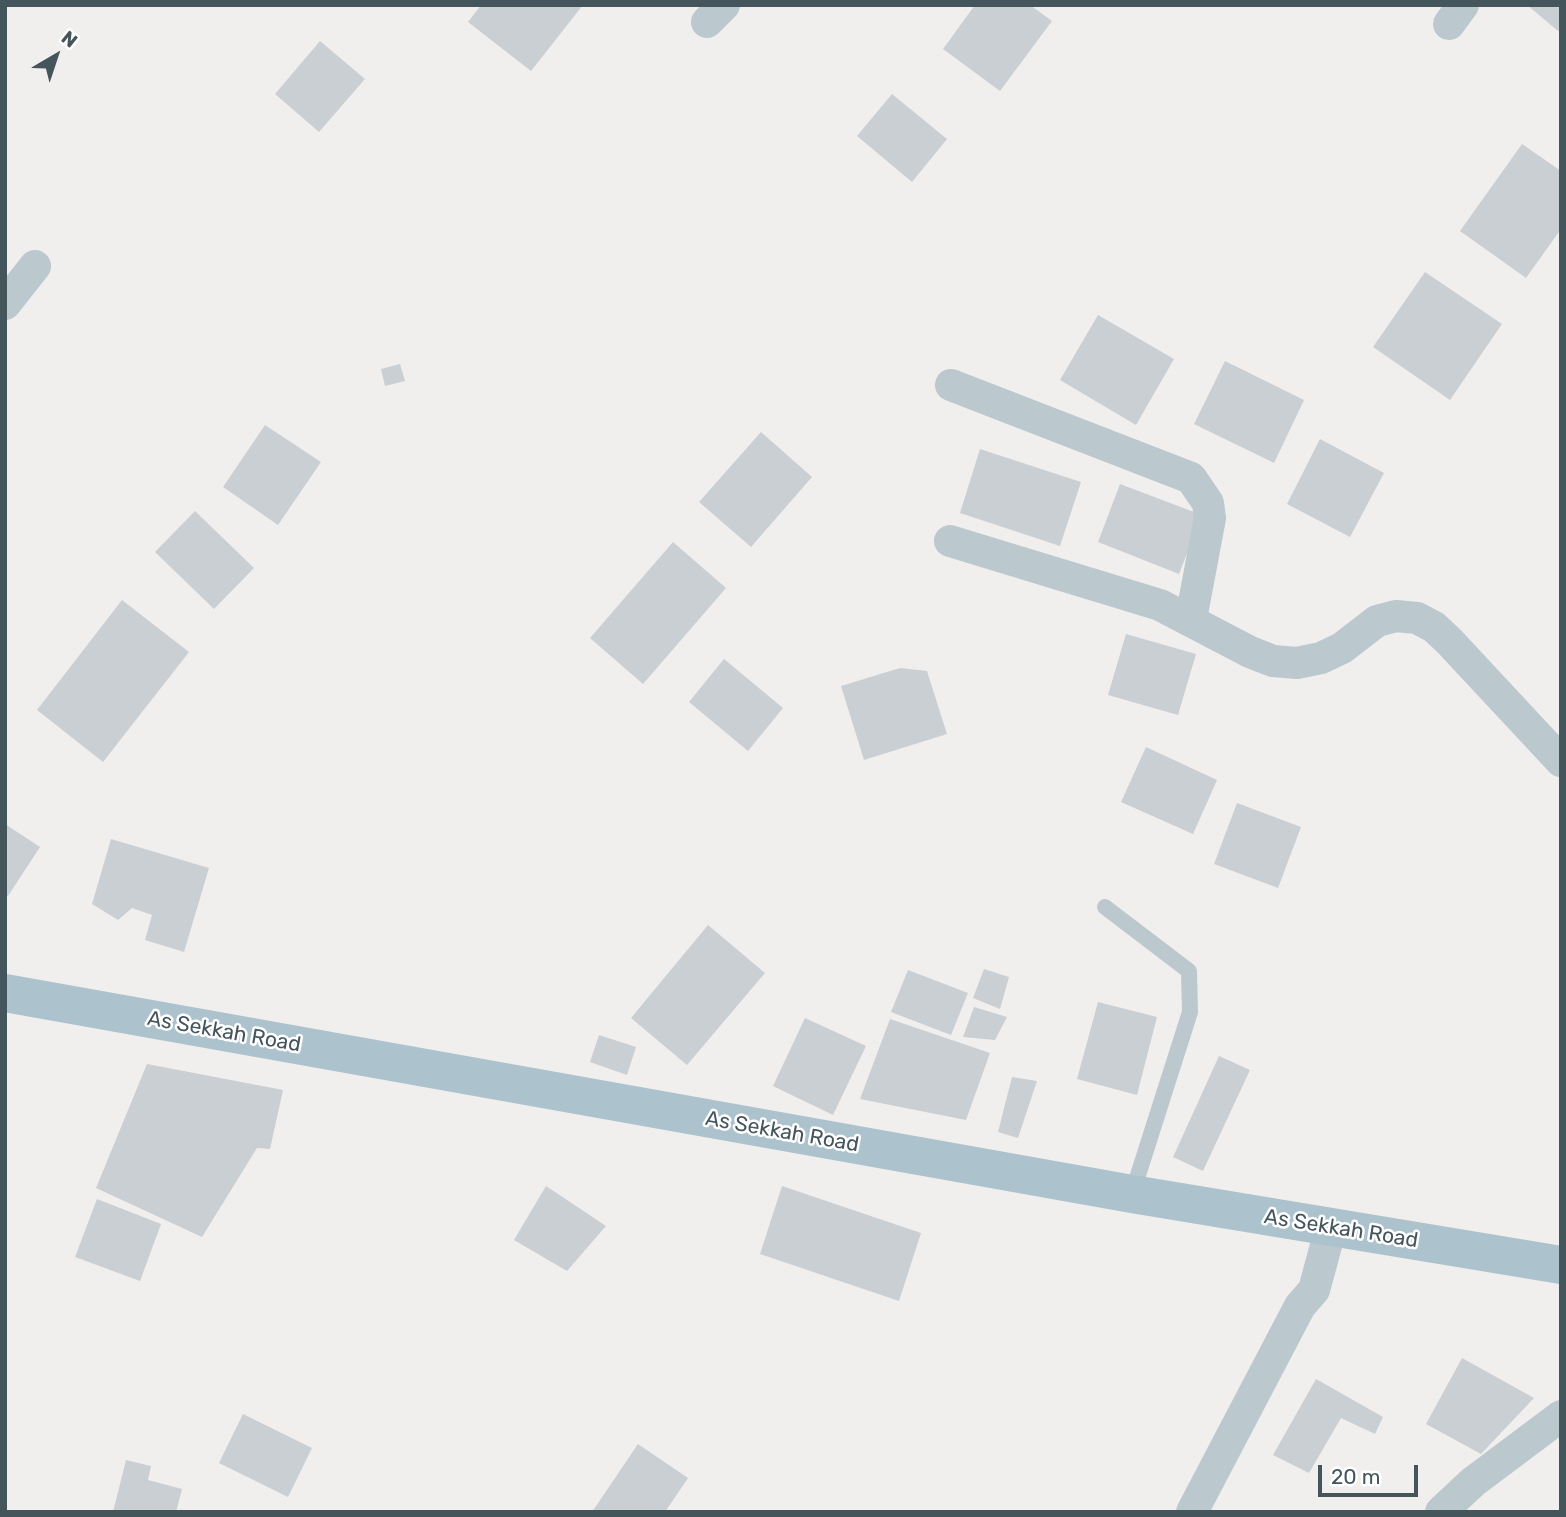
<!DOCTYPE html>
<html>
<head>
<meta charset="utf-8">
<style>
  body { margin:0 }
  #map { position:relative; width:1566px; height:1517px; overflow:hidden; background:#f1eeee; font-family:Rubik,sans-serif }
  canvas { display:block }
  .frame { position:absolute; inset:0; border:7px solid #45555c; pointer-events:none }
  .north { position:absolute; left:21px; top:21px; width:70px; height:70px; -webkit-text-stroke:5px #fff; paint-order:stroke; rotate:39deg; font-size:19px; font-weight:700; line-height:28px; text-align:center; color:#45555c }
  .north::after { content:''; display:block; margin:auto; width:24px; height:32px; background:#45555c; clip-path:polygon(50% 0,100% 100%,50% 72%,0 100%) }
  .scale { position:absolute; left:1318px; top:1465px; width:100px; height:32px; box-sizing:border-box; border:4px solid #45555c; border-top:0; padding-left:9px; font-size:21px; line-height:24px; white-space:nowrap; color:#45555c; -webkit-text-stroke:5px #fff; paint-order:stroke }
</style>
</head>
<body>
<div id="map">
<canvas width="1566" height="1517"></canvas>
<div class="frame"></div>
<div class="north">N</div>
<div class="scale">20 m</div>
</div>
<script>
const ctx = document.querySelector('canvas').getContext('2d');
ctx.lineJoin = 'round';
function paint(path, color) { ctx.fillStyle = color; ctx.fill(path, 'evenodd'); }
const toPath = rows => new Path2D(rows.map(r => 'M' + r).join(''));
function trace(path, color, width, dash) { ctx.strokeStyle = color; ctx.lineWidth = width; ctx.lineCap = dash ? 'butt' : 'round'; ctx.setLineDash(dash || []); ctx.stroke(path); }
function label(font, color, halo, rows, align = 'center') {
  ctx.font = font + ' Rubik,sans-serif'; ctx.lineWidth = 5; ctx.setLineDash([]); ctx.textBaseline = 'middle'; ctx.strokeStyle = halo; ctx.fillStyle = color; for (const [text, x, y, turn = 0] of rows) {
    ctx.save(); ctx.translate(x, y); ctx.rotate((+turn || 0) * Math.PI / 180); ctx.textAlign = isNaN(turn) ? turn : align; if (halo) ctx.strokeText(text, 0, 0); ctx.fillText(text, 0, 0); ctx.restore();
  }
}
const building = toPath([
  [481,5,583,5,531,71,468,22],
  [975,5,1030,5,1052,21,1000,91,943,49],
  [1527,5,1561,5,1561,27,1558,31],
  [320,41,365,79,319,132,275,94],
  [892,94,947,139,912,182,857,136],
  [1522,144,1561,171,1561,229,1526,278,1460,231],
  [1425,272,1502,324,1450,400,1373,347],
  [1098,315,1174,359,1136,425,1060,380],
  [1225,361,1304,400,1274,463,1194,424],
  [400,364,405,381,385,386,381,369],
  [265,425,321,462,278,525,223,487],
  [761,432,812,477,751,547,699,502],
  [1320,439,1384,473,1350,537,1287,504],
  [980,449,1081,482,1060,546,960,513],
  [1120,484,1202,515,1179,574,1098,542],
  [195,511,254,568,214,609,155,552],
  [673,542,726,588,643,684,590,638],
  [122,600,189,652,103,762,37,710],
  [1126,634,1196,654,1178,715,1108,695],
  [724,659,783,708,748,751,689,702],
  [900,668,927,671,947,734,864,760,841,686],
  [1146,747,1217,780,1193,834,1121,802],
  [1237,803,1301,827,1278,888,1214,864],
  [5,824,40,847,8,896,5,895],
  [111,839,209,868,184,952,145,940,152,915,132,908,118,920,92,904],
  [708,925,765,973,687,1065,631,1018],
  [984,969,1009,977,1000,1009,973,998],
  [908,970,968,993,951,1035,891,1012],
  [1098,1002,1157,1017,1137,1095,1077,1079],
  [974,1007,1007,1017,995,1040,963,1037],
  [805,1018,866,1046,833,1115,773,1086],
  [890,1019,990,1053,966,1120,860,1099],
  [599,1035,636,1047,627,1075,590,1062],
  [1219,1056,1250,1070,1203,1171,1173,1157],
  [147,1064,283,1090,270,1149,257,1148,202,1237,96,1188],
  [1012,1077,1037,1081,1018,1138,998,1132],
  [546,1186,606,1226,567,1271,514,1240],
  [782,1186,921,1233,899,1301,760,1254],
  [97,1199,161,1224,140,1281,75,1257],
  [1462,1358,1534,1398,1481,1454,1426,1424],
  [1316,1379,1383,1417,1375,1434,1341,1418,1309,1473,1273,1455],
  [243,1414,312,1448,288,1497,219,1463],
  [638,1444,688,1478,665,1512,592,1512],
  [126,1460,151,1466,148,1480,182,1489,176,1512,113,1512]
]);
const lane = toPath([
  [1105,907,1189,971,1190,1012,1132,1194]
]);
const street = toPath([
  [707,22,724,5],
  [1449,24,1463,5],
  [5,304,35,266],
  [951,385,1191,478,1208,503,1210,518,1191,619],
  [950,541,1160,605,1250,652,1273,661,1297,663,1321,658,1342,648,1377,621,1396,616,1417,618,1434,627,1449,641,1561,761],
  [1192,1512,1300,1306,1314,1290,1331,1227],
  [1441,1512,1473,1482,1561,1416]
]);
const primary = toPath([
  [5,993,1132,1194,1561,1265]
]);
const streetNames = [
  ["As Sekkah Road",224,1032,10],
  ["As Sekkah Road",782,1132,10],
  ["As Sekkah Road",1341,1229,9]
];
paint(building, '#cacfd3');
trace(lane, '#bbc8ce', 16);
trace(street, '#bbc8ce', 32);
trace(primary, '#acc3ce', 38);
label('21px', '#45555c', '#fff', streetNames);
</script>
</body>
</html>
